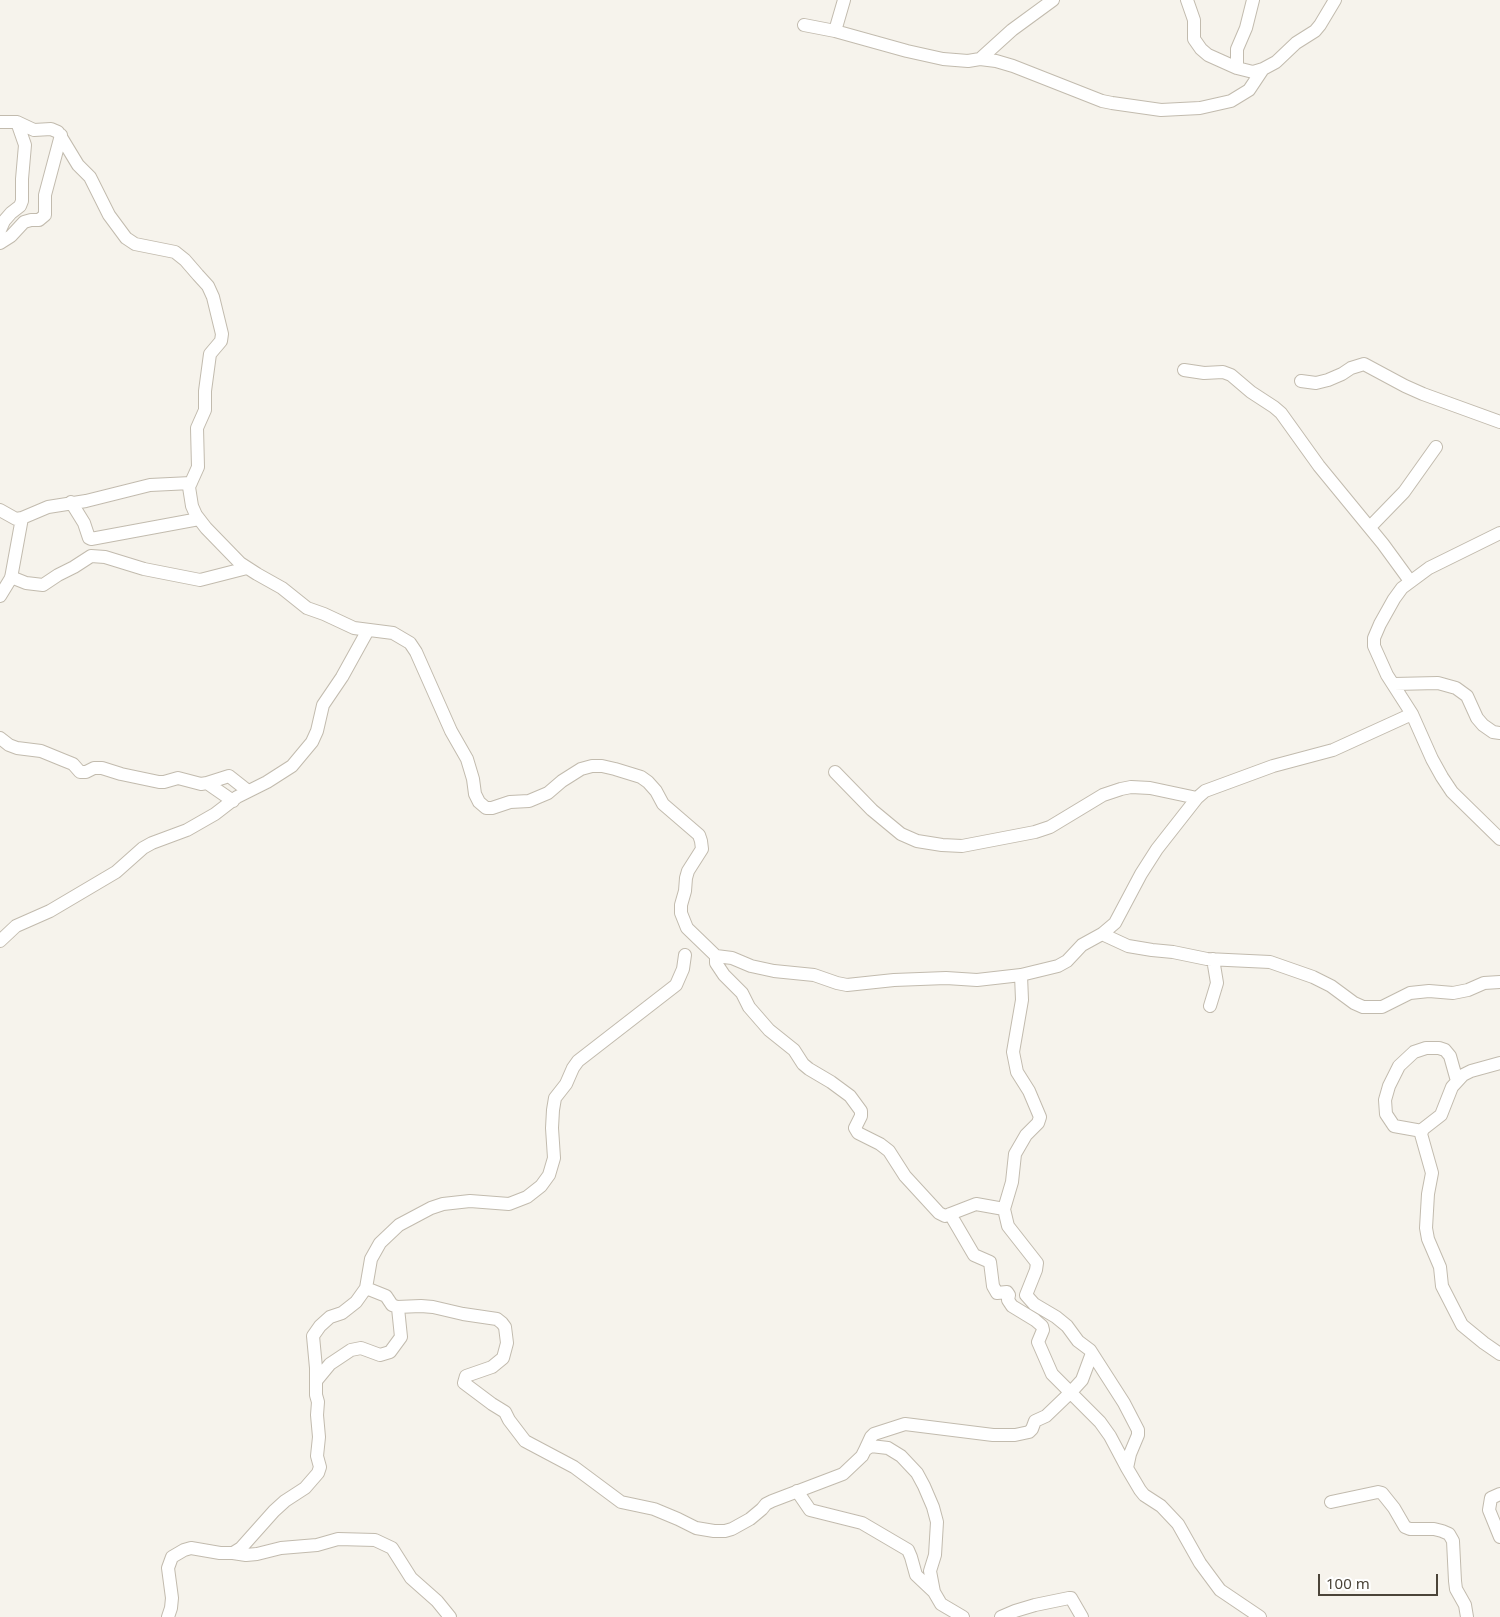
<!DOCTYPE html>
<html>
<head>
<meta charset="utf-8">
<style>
  body { margin:0 }
  #map { position:relative; width:1500px; height:1617px; overflow:hidden; background:#f6f3ec; font-family:"Noto Sans",sans-serif }
  canvas { display:block }
  .scale { position:absolute; left:1318px; top:1574px; width:120px; height:22px; box-sizing:border-box; border:2px solid #4b4439; border-top:0; padding-left:6px; font-size:15px; line-height:18px; white-space:nowrap; color:#4b4439; -webkit-text-stroke:4px #fff; paint-order:stroke }
</style>
</head>
<body>
<div id="map">
<canvas width="1500" height="1617"></canvas>
<div class="scale">100 m</div>
</div>
<script>
const ctx = document.querySelector('canvas').getContext('2d');
ctx.lineJoin = 'round';
const toPath = rows => new Path2D(rows.map(r => 'M' + r).join(''));
function trace(path, color, width, dash) { ctx.strokeStyle = color; ctx.lineWidth = width; ctx.lineCap = dash ? 'butt' : 'round'; ctx.setLineDash(dash || []); ctx.stroke(path); }
const minor = toPath([
  [1187,0,1194,20,1194,39,1201,49,1208,55,1237,68,1253,72,1263,69,1276,62,1296,43,1315,31,1320,25,1335,0],
  [804,25,835,31,907,51,943,59,968,61,980,59,1012,30,1053,0],
  [835,31,844,0],
  [980,59,996,61,1013,66,1102,101,1112,103,1161,110,1200,108,1231,101,1249,90,1263,69],
  [1237,68,1237,49,1246,28,1253,0],
  [0,122,17,122,34,130,51,129,58,132,78,165,90,177,109,215,126,238,135,244,175,252,185,260,198,275,208,286,213,297,222,334,221,341,210,354,205,391,205,410,197,428,198,467,189,487,192,506,196,515,206,528,240,563,257,574,282,588,307,608,324,614,354,628,393,633,410,643,416,652,451,731,467,759,473,779,475,794,479,802,486,808,492,808,510,802,529,801,548,793,562,781,581,769,592,766,602,766,615,769,641,777,648,782,656,791,663,804,699,835,701,841,702,849,688,871,686,878,685,891,681,905,681,913,687,928,716,956,732,958,751,966,774,971,814,975,837,983,847,985,894,980,946,978,977,980,1021,975,1058,966,1067,961,1082,945,1102,934,1115,923,1141,874,1157,849,1197,798,1205,791,1273,766,1333,750,1412,714],
  [0,230,4,221,11,213,20,206,22,201,22,179,25,145,17,122],
  [0,243,11,236,24,222,31,220,39,220,45,215,45,195,61,135],
  [1184,370,1204,373,1223,372,1231,375,1251,392,1274,407,1281,413,1319,466,1383,544,1410,581],
  [1301,381,1316,383,1328,380,1342,374,1351,368,1364,364,1405,386,1423,394,1500,422],
  [71,502,84,523,89,538,91,539,199,519],
  [0,510,16,519,22,518,48,507,86,501,150,485,191,483],
  [1370,527,1404,492,1436,447],
  [1500,533,1429,568,1402,588,1394,599,1380,624,1374,638,1374,646,1387,675,1412,714,1432,759,1442,777,1452,792,1500,839],
  [11,577,26,583,43,585,58,575,74,567,91,556,105,557,144,569,200,580,247,568],
  [0,596,11,578,22,518],
  [1394,684,1438,683,1456,688,1467,696,1477,718,1483,725,1493,732,1500,733],
  [0,738,9,745,17,748,41,751,63,760,73,764,80,772,86,772,94,768,102,768,121,774,159,782,164,782,178,778,201,784,207,783,229,776,248,791],
  [835,772,872,810,901,834,917,841,942,845,962,846,1035,832,1050,827,1103,795,1121,789,1131,787,1150,788,1197,798],
  [207,783,233,801],
  [1102,934,1128,946,1152,950,1173,952,1207,959,1270,962,1313,977,1331,986,1354,1003,1363,1007,1382,1007,1410,993,1429,991,1453,993,1468,990,1484,983,1500,982],
  [0,941,16,926,50,911,116,872,143,848,152,843,187,830,215,814,237,797,267,782,292,766,312,742,317,731,323,705,342,677,368,630],
  [716,956,716,963,724,975,742,993,749,1007,769,1030,794,1050,803,1064,809,1069,831,1082,850,1096,861,1111,861,1116,855,1128,858,1133,880,1144,889,1151,905,1176,939,1213,945,1216,976,1204,1004,1209],
  [1021,975,1022,1000,1013,1052,1017,1072,1029,1091,1040,1117,1038,1123,1026,1135,1015,1154,1012,1182,1004,1209,1008,1226,1037,1263,1036,1270,1026,1295,1034,1304,1056,1317,1067,1326,1078,1341,1090,1350,1124,1403,1138,1430,1138,1435,1130,1454,1127,1468,1140,1490,1144,1495,1161,1506,1178,1524,1200,1563,1220,1590,1260,1617],
  [1210,1006,1217,983,1213,959],
  [1500,1063,1471,1071,1463,1075,1452,1087,1441,1115,1423,1129,1421,1134,1432,1173,1428,1194,1426,1228,1428,1239,1440,1267,1442,1286,1462,1325,1484,1343,1500,1354],
  [1422,1131,1394,1126,1386,1114,1385,1100,1389,1086,1399,1066,1414,1052,1426,1048,1439,1048,1445,1050,1450,1056,1457,1081],
  [950,1214,974,1255,990,1262,993,1286,997,1293,1007,1292,1009,1295,1008,1300,1012,1306,1035,1320,1042,1326,1043,1330,1038,1342,1052,1374,1100,1422,1110,1436,1127,1468],
  [366,1288,386,1296,392,1305,397,1307,421,1306,433,1307,463,1314,497,1319,502,1323,505,1327,507,1343,503,1358,492,1367,466,1376,464,1383,492,1404,505,1412,509,1420,525,1441,574,1467,621,1502,654,1509,678,1519,696,1528,714,1531,725,1531,732,1529,750,1519,762,1509,766,1504,772,1501,843,1474,862,1456,865,1450,871,1446,888,1448,901,1456,917,1473,924,1486,933,1507,937,1522,935,1555,930,1571,934,1592,941,1604,963,1617],
  [316,1381,330,1364,351,1350,361,1348,380,1355,390,1352,401,1337,398,1308],
  [865,1450,871,1437,874,1434,905,1424,993,1435,1015,1435,1029,1432,1032,1429,1035,1421,1046,1416,1071,1392,1082,1380,1092,1353],
  [797,1491,810,1510,862,1523,908,1550,911,1557,916,1575,934,1592],
  [1500,1494,1491,1498,1489,1510,1500,1537],
  [1331,1502,1378,1492,1382,1493,1394,1508,1405,1527,1410,1529,1434,1529,1442,1531,1449,1534,1453,1541,1455,1581,1456,1589,1465,1605,1467,1617],
  [233,1553,246,1555,257,1554,281,1548,317,1545,338,1539,375,1540,392,1548,411,1578,437,1601,450,1617],
  [168,1617,171,1608,172,1598,168,1568,172,1557,184,1550,191,1548,220,1553,233,1553,241,1548,274,1511,285,1501,305,1488,318,1473,320,1467,317,1456,319,1437,317,1415,318,1402,316,1395,316,1368,313,1336,320,1326,330,1317,342,1313,356,1302,366,1288,371,1259,380,1243,399,1225,431,1208,443,1204,470,1201,509,1204,527,1197,541,1186,549,1175,554,1158,552,1128,553,1110,555,1098,566,1084,573,1068,578,1061,676,985,683,969,685,955],
  [1001,1617,1015,1611,1035,1605,1069,1598,1071,1598,1082,1617]
]);
trace(minor, '#c2bbae', 14);
trace(minor, '#fff', 12);
</script>
</body>
</html>
